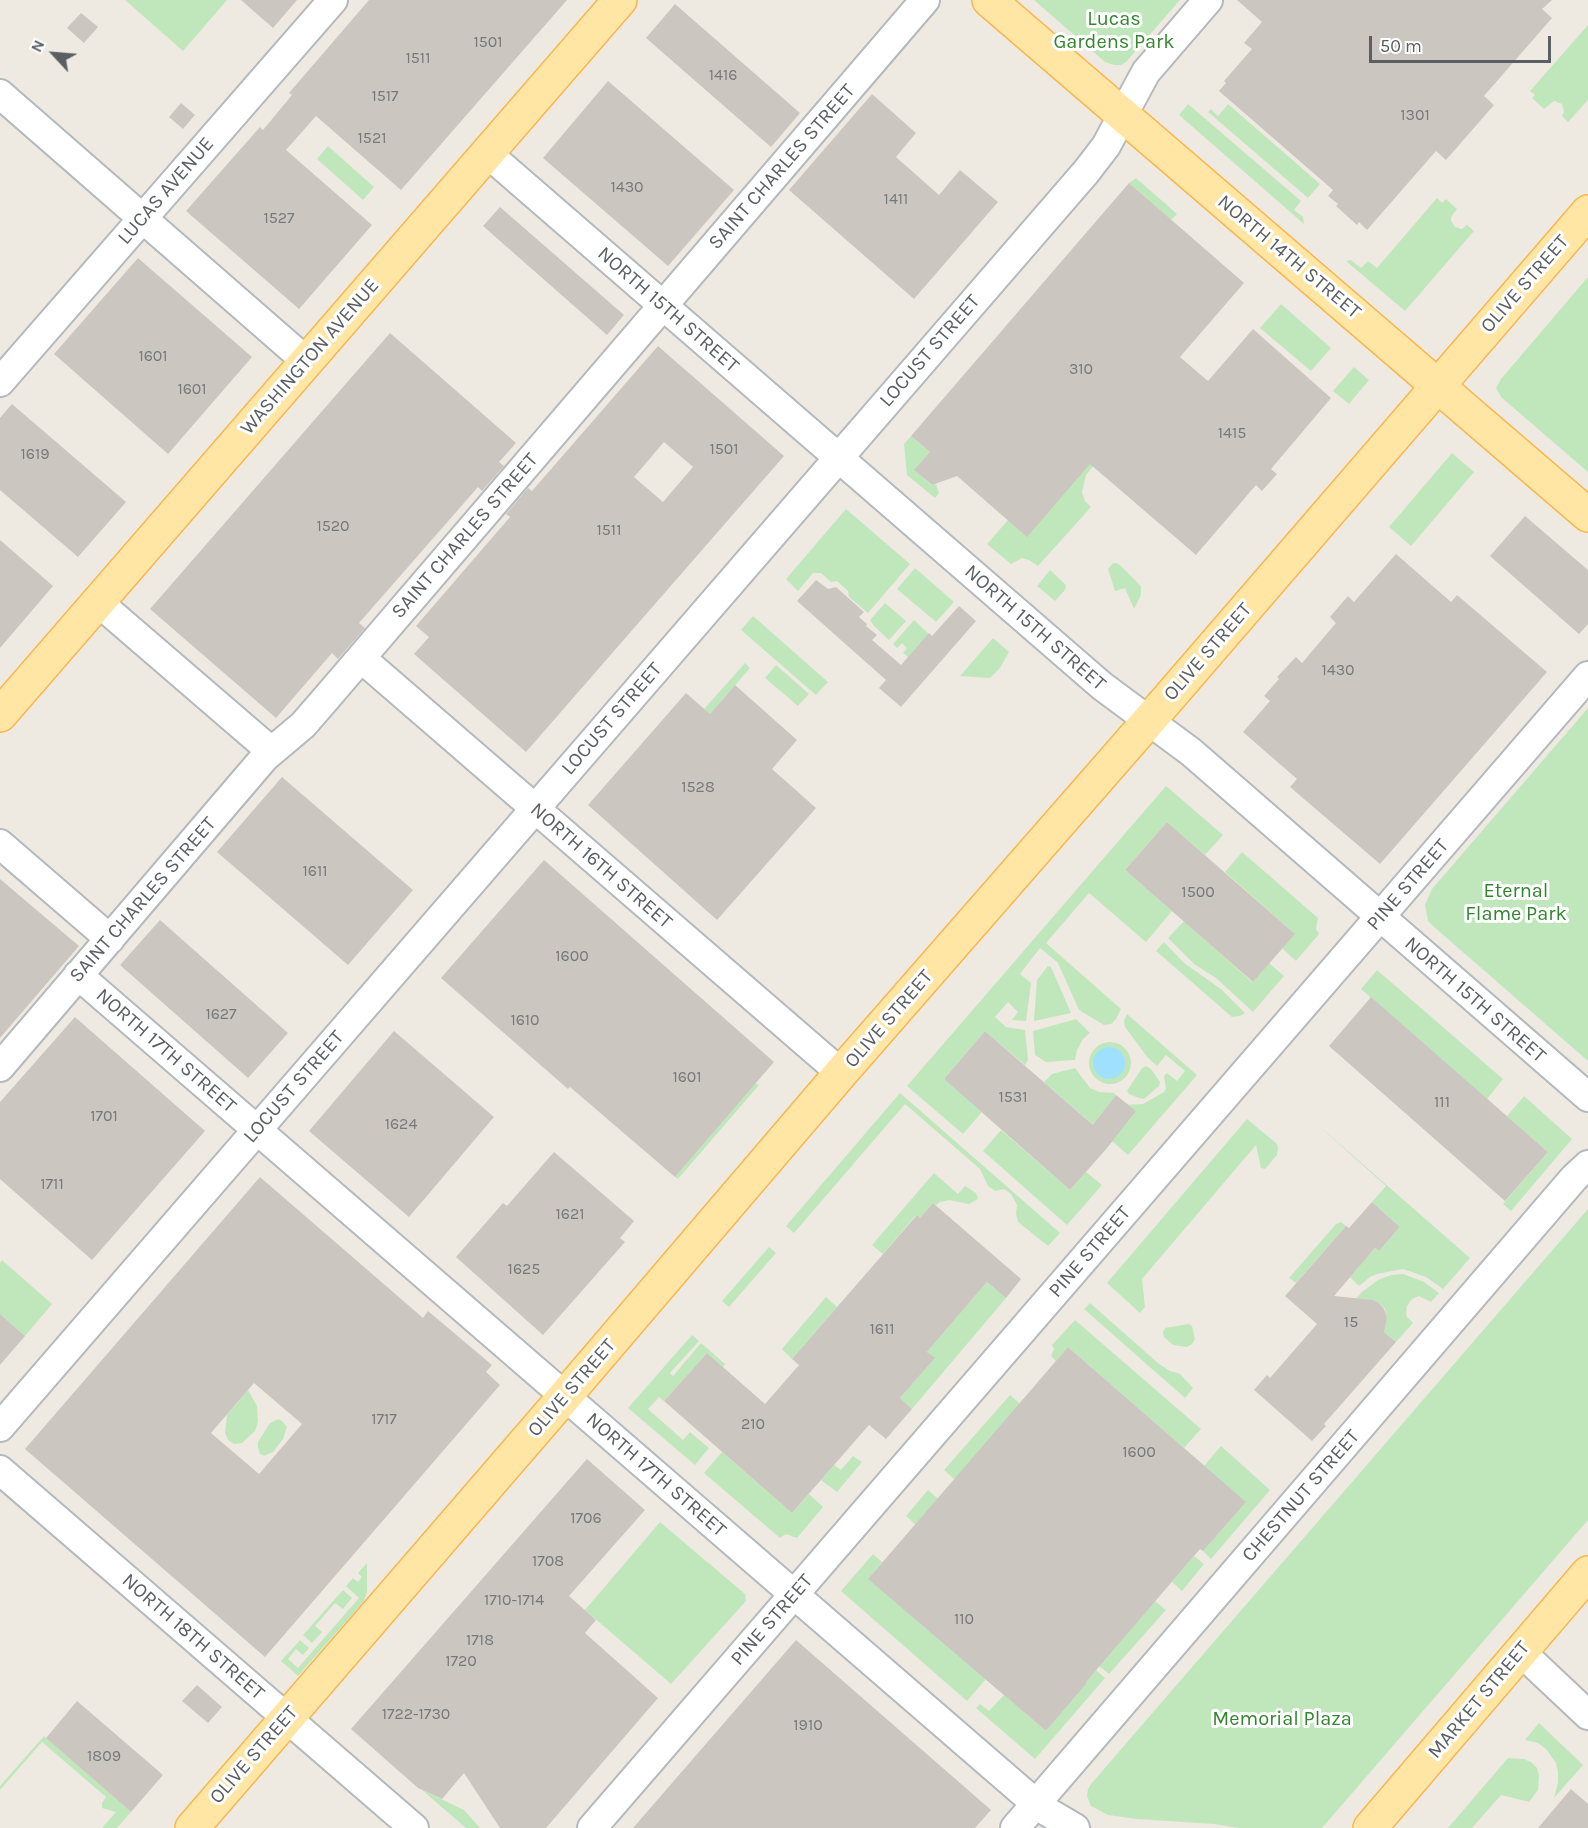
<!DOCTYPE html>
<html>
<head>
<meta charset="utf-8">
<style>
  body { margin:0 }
  #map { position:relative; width:1588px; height:1828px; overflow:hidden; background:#eeeae1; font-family:Karla,sans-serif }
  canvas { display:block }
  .north { position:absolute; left:24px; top:24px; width:60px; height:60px; -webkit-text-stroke:4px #fff; paint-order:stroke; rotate:296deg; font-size:16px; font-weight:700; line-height:24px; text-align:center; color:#5a5f63 }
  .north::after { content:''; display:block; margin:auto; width:21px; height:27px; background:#5a5f63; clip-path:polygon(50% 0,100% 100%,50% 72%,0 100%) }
  .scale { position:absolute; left:1369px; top:36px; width:182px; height:27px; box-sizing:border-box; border:3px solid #5a5f63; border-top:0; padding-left:8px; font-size:18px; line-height:21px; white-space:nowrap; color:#5a5f63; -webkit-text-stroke:4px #fff; paint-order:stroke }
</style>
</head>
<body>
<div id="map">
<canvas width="1588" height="1828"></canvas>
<div class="north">N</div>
<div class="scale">50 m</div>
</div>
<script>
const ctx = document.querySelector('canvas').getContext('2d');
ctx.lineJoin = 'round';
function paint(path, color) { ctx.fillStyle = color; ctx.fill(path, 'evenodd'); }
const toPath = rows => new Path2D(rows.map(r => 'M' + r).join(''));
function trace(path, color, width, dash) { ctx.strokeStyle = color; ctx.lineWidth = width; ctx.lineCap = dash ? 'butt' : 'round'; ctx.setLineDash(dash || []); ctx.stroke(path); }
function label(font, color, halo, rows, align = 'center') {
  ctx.font = font + ' Karla,sans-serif'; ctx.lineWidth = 6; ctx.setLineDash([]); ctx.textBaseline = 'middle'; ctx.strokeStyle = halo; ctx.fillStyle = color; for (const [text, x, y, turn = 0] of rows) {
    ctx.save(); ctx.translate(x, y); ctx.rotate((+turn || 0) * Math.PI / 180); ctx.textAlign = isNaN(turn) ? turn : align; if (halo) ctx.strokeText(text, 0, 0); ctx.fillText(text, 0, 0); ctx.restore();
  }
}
const green = toPath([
  [125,0,227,0,183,51],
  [1034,0,1180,0,1126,62,1121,65,1114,65,1105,62],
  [1588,25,1588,100,1568,122,1562,116,1564,112,1562,104,1554,101,1544,109,1532,98,1535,95,1530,91],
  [1188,104,1301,201,1294,210,1303,217,1304,224,1179,115],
  [1228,104,1320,184,1308,198,1208,112,1211,109,1218,116],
  [328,146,374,187,363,200,317,159],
  [1136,178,1177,214,1171,220,1129,183],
  [1437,198,1442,203,1446,199,1457,209,1451,217,1451,221,1455,227,1462,229,1467,225,1474,231,1405,311,1346,261,1351,260,1361,268,1368,261,1377,268],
  [1588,277,1588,472,1501,397,1496,388,1501,379],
  [1281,304,1331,348,1311,371,1260,328],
  [1354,367,1369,380,1349,404,1333,391],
  [911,436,930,452,915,470,931,485,936,484,939,493,935,498,907,475,904,444],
  [1452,453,1474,472,1411,546,1389,527],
  [1092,462,1095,464,1086,475,1082,492,1085,501,1091,507,1038,566,1029,560,1022,558,1011,564,987,544,1008,520],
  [846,509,910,564,868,613,849,597,848,591,837,581,831,582,821,573,813,573,798,591,786,579],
  [1113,563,1116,563,1120,565,1141,586,1141,595,1134,609,1125,588,1115,591,1108,569],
  [915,568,954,602,936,622,897,589],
  [1050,570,1066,585,1065,590,1055,601,1037,586],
  [885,603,906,621,889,640,874,626,870,620],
  [753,616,828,682,816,695,741,630],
  [914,620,929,634,908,657,903,653,907,648,902,643,897,648,893,644],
  [993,638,1009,652,1000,668,990,678,960,676],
  [745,663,750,668,710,714,704,709],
  [776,665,809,694,798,706,765,678],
  [1588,708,1588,1061,1433,926,1428,921,1425,905,1432,889],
  [1166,786,1223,835,1205,855,1167,822,1125,870,1172,911,1146,942,1089,893,1046,943,1121,1009,1116,1019,1111,1024,1104,1025,1079,1010,1058,963,1040,948,1020,974,1031,983,1026,1021,1012,1020,1018,1012,1008,1002,995,1017,1006,1027,1025,1030,1028,1060,1025,1065,985,1031,944,1079,982,1112,963,1134,907,1086],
  [1242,852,1318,918,1316,929,1319,934,1296,961,1282,948,1294,933,1225,872],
  [1184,921,1252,982,1269,963,1284,976,1253,1012,1216,978,1194,964,1168,938],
  [1164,942,1184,963,1221,989,1245,1013,1240,1016,1232,1017,1156,951],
  [1048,966,1051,967,1071,1013,1034,1021,1037,980],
  [1377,970,1503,1079,1487,1099,1361,989],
  [1127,1014,1197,1075,1128,1155,1044,1082,1052,1074,1075,1068,1090,1088,1099,1092,1114,1093,1116,1095,1108,1106,1143,1104,1164,1092,1166,1089,1164,1076,1167,1073,1177,1081,1185,1071,1166,1055,1157,1066,1148,1058,1125,1027,1124,1021],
  [1076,1019,1090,1033,1083,1039,1077,1050,1075,1060,1046,1062,1035,1055,1033,1031],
  '1089 1063a21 21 0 1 1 42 0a21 21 0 1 1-42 0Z',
  [1146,1066,1151,1069,1160,1082,1159,1086,1144,1099,1139,1098,1129,1094,1127,1091,1142,1068],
  [755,1083,759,1085,678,1179,675,1177],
  [900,1093,1060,1233,1048,1246,1018,1222,1016,1214,1017,1205,1011,1194,1004,1189,995,1191,988,1186,980,1169,905,1104,794,1233,786,1226],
  [1524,1096,1572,1139,1511,1211,1503,1204,1548,1152,1507,1116],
  [1310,1118,1470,1258,1443,1289,1426,1277,1403,1269,1377,1274,1370,1277,1359,1286,1350,1277,1375,1248,1379,1251,1400,1227,1372,1202,1386,1186],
  [1247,1119,1277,1144,1278,1148,1277,1155,1265,1169,1261,1168,1256,1145,1142,1279,1145,1307,1140,1313,1107,1283],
  [1001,1130,1070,1190,1086,1172,1102,1185,1067,1225,983,1151],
  [934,1173,958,1194,965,1186,976,1193,978,1199,969,1204,949,1200,940,1202,936,1205,933,1203,920,1218,916,1215,883,1254,872,1245],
  [1588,1209,1588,1520,1322,1828,1239,1828,1214,1824,1137,1819,1108,1815,1091,1806,1087,1796,1088,1789,1091,1784],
  [1341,1222,1346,1226,1296,1283,1289,1278,1336,1224],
  [769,1247,776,1253,729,1307,722,1301],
  [2,1260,52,1304,25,1336,0,1314,0,1263],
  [1403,1274,1424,1282,1439,1293,1431,1302,1419,1296,1412,1299,1407,1306,1406,1313,1407,1317,1413,1323,1396,1342,1383,1331,1387,1317,1385,1309,1379,1303,1369,1300,1351,1304,1362,1292,1378,1280,1391,1275],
  [987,1282,1006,1298,912,1409,900,1398,934,1359,927,1352],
  [826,1297,837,1307,792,1359,782,1349],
  [1090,1303,1159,1364,1170,1371,1180,1374,1193,1388,1185,1398,1084,1309],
  [1075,1320,1201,1429,1184,1448,1068,1347,1056,1361,1051,1356,1054,1349,1052,1345],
  [1189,1324,1192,1326,1195,1339,1192,1344,1187,1347,1173,1345,1164,1337,1163,1332,1165,1328],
  [692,1335,699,1341,670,1373,673,1376,701,1343,725,1364,723,1367,707,1353,664,1401,659,1397,648,1409,683,1440,690,1432,709,1448,695,1465,628,1408],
  [248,1390,257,1406,258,1422,255,1431,242,1443,234,1444,228,1440,225,1433,227,1415],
  [1010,1395,1059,1437,954,1479,944,1470],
  [278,1419,282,1421,287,1427,283,1439,273,1452,264,1456,260,1454,258,1448,258,1442,270,1423],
  [1221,1446,1270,1490,1211,1559,1203,1551,1245,1502,1204,1466],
  [722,1452,792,1513,809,1494,823,1507,797,1538,786,1534,780,1538,704,1473],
  [853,1456,862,1462,837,1492,821,1480,834,1465,841,1470],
  [928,1490,938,1499,916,1525,906,1516],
  [660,1522,745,1594,746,1601,671,1684,585,1610],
  [873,1554,882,1562,869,1579,986,1679,967,1701,841,1591],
  [1194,1556,1204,1564,1182,1591,1172,1582],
  [367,1563,367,1592,364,1601,298,1676,281,1661,300,1640,309,1648,303,1655,296,1649,288,1659,298,1668,359,1598,346,1586,353,1578,358,1582,362,1577,358,1573],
  [343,1590,352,1598,343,1609,335,1603,315,1626,322,1632,312,1643,303,1635],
  [1155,1601,1166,1610,1109,1674,1099,1666],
  [1072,1649,1105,1678,1035,1759,976,1708,980,1704,989,1711,1004,1695,1046,1731,1087,1683,1061,1661],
  [1539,1723,1583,1765,1554,1798,1558,1783,1558,1772,1556,1763,1546,1749,1538,1743,1525,1740],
  [44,1736,131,1812,117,1828,102,1828,116,1812,102,1808,102,1803,106,1797,42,1742,0,1790,0,1786],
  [1508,1758,1524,1759,1531,1762,1537,1768,1539,1775,1538,1790,1529,1802,1501,1795,1472,1828,1448,1828],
  [422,1790,464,1810,480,1828,466,1828]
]);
const water = toPath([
  '1093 1063a16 16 0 1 1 32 0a16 16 0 1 1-32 0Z'
]);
const building = toPath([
  [241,0,297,0,273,28],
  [369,0,567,0,401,190,316,116,286,150,372,225,299,309,186,211,260,127,263,130,292,95,289,93],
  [1237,0,1552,0,1542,9,1552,18,1484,96,1494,105,1446,160,1436,151,1367,230,1359,222,1357,225,1336,206,1338,204,1328,196,1333,190,1219,91,1226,83,1224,81,1252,49,1244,43,1262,22],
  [675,4,800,113,771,147,646,38],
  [81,13,98,27,84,43,67,28],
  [608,81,734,190,668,266,543,158],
  [872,94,916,133,896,157,939,195,960,170,998,202,914,299,789,190],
  [181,103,195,115,183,129,169,117],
  [1129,183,1244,283,1180,357,1208,381,1253,329,1331,398,1271,469,1277,474,1262,491,1256,485,1196,555,1090,464,1027,537,957,476,932,485,914,470,930,452,911,436],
  [500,207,624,315,607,335,483,226],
  [138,258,252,357,168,454,54,354],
  [390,333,516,443,499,462,504,466,482,491,478,487,359,623,365,628,338,659,332,653,276,718,150,609],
  [658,346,784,456,526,752,414,654,429,637,416,626,510,517,506,514,528,488,532,491],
  [664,442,693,467,663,502,634,477],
  [12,404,126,502,78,557,0,490,0,418],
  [1525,516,1588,570,1588,624,1579,634,1490,556],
  [0,540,53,586,0,648],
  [1396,554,1451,602,1457,595,1547,672,1380,864,1290,787,1297,779,1243,732,1270,701,1264,696,1279,679,1277,677,1296,657,1302,663,1336,623,1330,617,1348,596,1354,602],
  [816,580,828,589,836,587,864,612,859,617,867,624,866,626,877,635,872,640,901,665,929,633,932,636,959,606,976,621,901,707,879,688,886,680,797,601],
  [735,685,797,740,772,769,816,808,717,920,588,805,686,693,710,714],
  [282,777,413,890,348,965,217,852],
  [1167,822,1295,934,1253,982,1125,870],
  [544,860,774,1062,675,1177,570,1087,568,1089,441,978],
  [0,879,79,946,0,1038],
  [160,920,288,1033,248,1078,120,965],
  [1371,997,1548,1152,1505,1201,1329,1046],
  [75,1017,205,1131,92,1260,0,1179,0,1102],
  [394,1031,494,1117,409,1217,309,1131],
  [985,1031,1093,1125,1116,1095,1136,1111,1107,1148,1070,1190,944,1079],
  [554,1152,634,1221,620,1238,625,1242,543,1335,456,1257,503,1203,507,1206],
  [260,1177,423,1318,428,1311,492,1365,486,1372,500,1385,265,1657,25,1449],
  [254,1383,302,1424,259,1474,211,1433],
  [1372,1202,1400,1227,1379,1251,1375,1248,1334,1296,1373,1300,1379,1303,1384,1309,1387,1317,1384,1332,1396,1342,1324,1424,1326,1426,1312,1441,1254,1390,1267,1375,1270,1378,1317,1324,1285,1296,1346,1226,1349,1228],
  [933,1203,1021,1279,1006,1298,987,1282,927,1352,935,1358,900,1398,912,1409,886,1439,869,1425,792,1513,664,1401,707,1353,765,1404,799,1365,792,1359,917,1215,920,1218],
  [0,1314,25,1336,0,1365],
  [1068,1347,1246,1502,1203,1551,1200,1549,1086,1682,1087,1683,1046,1731,868,1579],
  [587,1459,645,1510,569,1596,596,1620,585,1633,658,1698,546,1828,500,1828,464,1773,442,1799,418,1788,351,1729],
  [796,1640,991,1810,975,1828,633,1828],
  [197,1685,222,1707,208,1723,182,1701],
  [77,1701,163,1775,131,1812,46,1738],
  [1571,1789,1588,1804,1588,1828,1538,1828]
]);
const minor = toPath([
  [0,94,306,361],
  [487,153,1102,686,1191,752,1588,1097],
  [0,382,333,0],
  [98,602,271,751],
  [361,658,841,1073],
  [0,844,110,939],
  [78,975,1019,1789,1041,1808,1075,1828],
  [0,1067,265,757,303,725,323,702,925,0],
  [0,1427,1086,172,1106,146,1146,72,1208,0],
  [0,1470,414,1828],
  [1520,1651,1588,1715],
  [592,1828,1588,676],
  [1015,1828,1574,1178,1588,1165]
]);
const major = toPath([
  [989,0,1588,515],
  [0,715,620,0],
  [192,1828,565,1396,841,1073,1166,701,1588,212],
  [1370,1828,1588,1573]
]);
const numberNames = [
  ["1501",488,42],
  ["1511",418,58],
  ["1416",723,75],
  ["1517",385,96],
  ["1301",1415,115],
  ["1521",372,138],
  ["1430",627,187],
  ["1411",896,199],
  ["1527",279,218],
  ["1601",153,356],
  ["310",1081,369],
  ["1601",192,389],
  ["1415",1232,433],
  ["1501",724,449],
  ["1619",35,454],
  ["1520",333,526],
  ["1511",609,530],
  ["1430",1338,670],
  ["1528",698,787],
  ["1611",315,871],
  ["1500",1198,892],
  ["1600",572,956],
  ["1627",221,1014],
  ["1610",525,1020],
  ["1601",687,1077],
  ["1531",1013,1097],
  ["111",1442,1102],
  ["1701",104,1116],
  ["1624",401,1124],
  ["1711",52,1184],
  ["1621",570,1214],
  ["1625",524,1269],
  ["15",1351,1322],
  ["1611",882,1329],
  ["1717",384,1419],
  ["210",753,1424],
  ["1600",1139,1452],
  ["1706",586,1518],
  ["1708",548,1561],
  ["1710-1714",514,1600],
  ["110",964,1619],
  ["1718",480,1640],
  ["1720",461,1661],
  ["1722-1730",416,1714],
  ["1910",808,1725],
  ["1809",104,1756]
];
const parkNames = [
  ["Lucas",1114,19],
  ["Gardens Park",1114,42],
  ["Eternal",1516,891],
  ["Flame Park",1516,914],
  ["Memorial Plaza",1282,1719]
];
const streetNames = [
  ["SAINT CHARLES STREET",782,167,-49],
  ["LUCAS AVENUE",166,191,-49],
  ["NORTH 14TH STREET",1289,257,40],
  ["OLIVE STREET",1525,284,-49],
  ["NORTH 15TH STREET",668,310,41],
  ["LOCUST STREET",930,351,-49],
  ["WASHINGTON AVENUE",310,357,-49],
  ["SAINT CHARLES STREET",465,536,-49],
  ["NORTH 15TH STREET",1035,628,41],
  ["OLIVE STREET",1208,652,-49],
  ["LOCUST STREET",612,719,-49],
  ["NORTH 16TH STREET",601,866,41],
  ["PINE STREET",1408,885,-49],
  ["SAINT CHARLES STREET",143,900,-49],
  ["NORTH 15TH STREET",1475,1000,41],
  ["OLIVE STREET",889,1019,-49],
  ["NORTH 17TH STREET",166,1051,41],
  ["LOCUST STREET",294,1087,-49],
  ["PINE STREET",1090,1252,-49],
  ["OLIVE STREET",572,1388,-49],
  ["NORTH 17TH STREET",656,1475,41],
  ["CHESTNUT STREET",1301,1496,-49],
  ["PINE STREET",772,1620,-49],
  ["NORTH 18TH STREET",193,1637,41],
  ["MARKET STREET",1479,1700,-50],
  ["OLIVE STREET",254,1755,-49]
];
paint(green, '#c0e7bb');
paint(water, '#a0e0ff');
paint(building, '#cbc7c0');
trace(minor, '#b4b9bd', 32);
trace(major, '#fab64e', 36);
trace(minor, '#fff', 28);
trace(major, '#ffe6a5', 33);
label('16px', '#76797a', null, numberNames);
label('20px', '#34862e', '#fff', parkNames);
label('20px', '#5a5f63', '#fff', streetNames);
</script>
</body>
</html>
